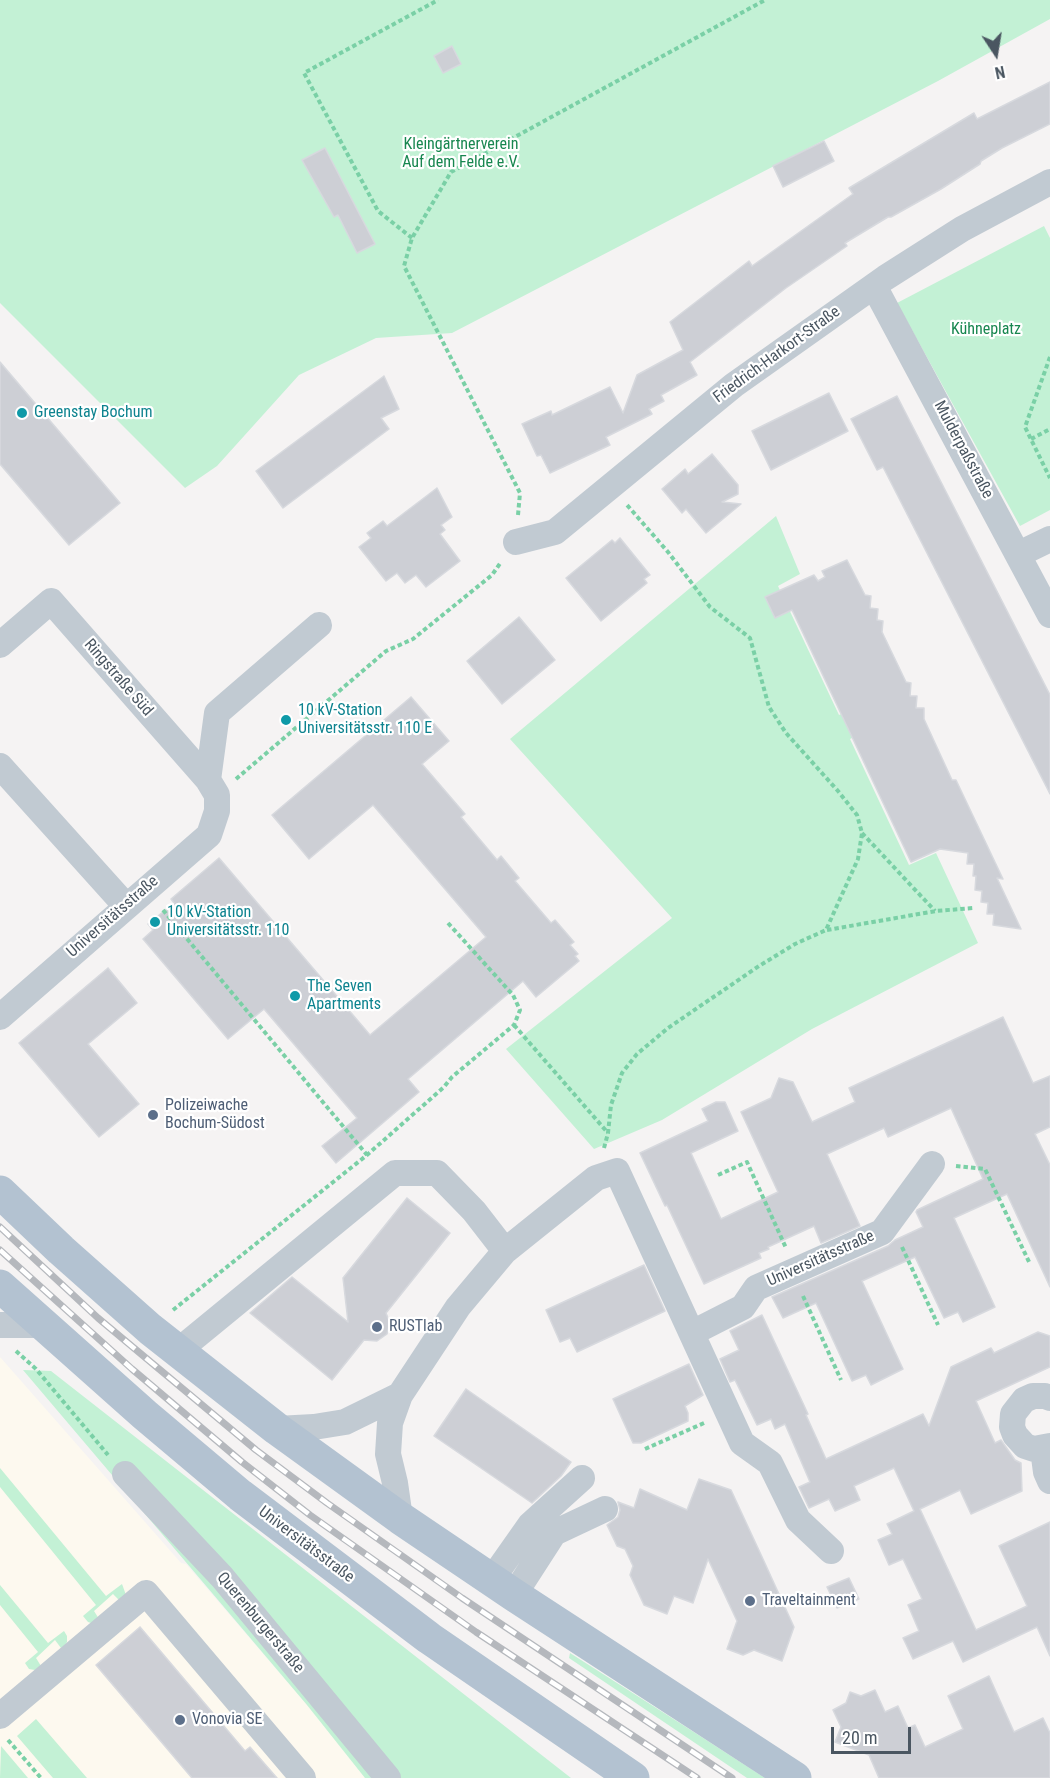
<!DOCTYPE html>
<html>
<head>
<meta charset="utf-8">
<style>
  body { margin:0 }
  #map { position:relative; width:1050px; height:1778px; overflow:hidden; background:#f5f3f3; font-family:"Roboto Condensed",sans-serif }
  canvas { display:block }
  .north { position:absolute; left:966px; top:24px; width:60px; height:60px; -webkit-text-stroke:4px #fff; paint-order:stroke; rotate:168deg; font-size:16px; font-weight:700; line-height:24px; text-align:center; color:#4a5661 }
  .north::after { content:''; display:block; margin:auto; width:21px; height:27px; background:#4a5661; clip-path:polygon(50% 0,100% 100%,50% 72%,0 100%) }
  .scale { position:absolute; left:831px; top:1727px; width:80px; height:27px; box-sizing:border-box; border:3px solid #4a5661; border-top:0; padding-left:8px; font-size:18px; line-height:21px; white-space:nowrap; color:#4a5661; -webkit-text-stroke:4px #fff; paint-order:stroke }
</style>
</head>
<body>
<div id="map">
<canvas width="1050" height="1778"></canvas>
<div class="north">N</div>
<div class="scale">20 m</div>
</div>
<script>
const ctx = document.querySelector('canvas').getContext('2d');
ctx.lineJoin = 'round';
function paint(path, color) { ctx.fillStyle = color; ctx.fill(path, 'evenodd'); }
const toPath = rows => new Path2D(rows.map(r => 'M' + r).join(''));
function trace(path, color, width, dash) { ctx.strokeStyle = color; ctx.lineWidth = width; ctx.lineCap = dash ? 'butt' : 'round'; ctx.setLineDash(dash || []); ctx.stroke(path); }
function label(font, color, halo, rows, align = 'center') {
  ctx.font = font + ' "Roboto Condensed",sans-serif'; ctx.lineWidth = 4.5; ctx.setLineDash([]); ctx.textBaseline = 'middle'; ctx.strokeStyle = halo; ctx.fillStyle = color; for (const [text, x, y, turn = 0] of rows) {
    ctx.save(); ctx.translate(x, y); ctx.rotate((+turn || 0) * Math.PI / 180); ctx.textAlign = isNaN(turn) ? turn : align; if (halo) ctx.strokeText(text, 0, 0); ctx.fillText(text, 0, 0); ctx.restore();
  }
}
const commercial = toPath([
  [0,1357,181,1563,186,1564,307,1705,365,1778,0,1778]
]);
const green = toPath([
  [0,0,1050,0,1050,19,938,81,452,333,376,338,299,375,217,466,185,488,0,303],
  [1044,226,1050,238,1050,510,1020,526,897,303],
  [776,516,800,574,778,586,839,715,861,705,872,728,850,739,909,865,936,853,978,943,812,1029,662,1120,594,1149,506,1049,672,918,510,739],
  [23,1370,51,1371,571,1778,365,1778,307,1705],
  [0,1468,106,1596,122,1584,126,1595,120,1601,113,1594,94,1611,99,1619,94,1624,88,1622,83,1616,96,1605,0,1487],
  [0,1585,48,1643,64,1631,67,1636,67,1642,65,1645,61,1648,55,1640,36,1658,41,1666,35,1670,29,1669,25,1663,38,1652,0,1605],
  [570,1653,697,1734,765,1778,747,1778,569,1658],
  [36,1719,87,1778,53,1778,17,1736],
  [1,1746,28,1778,0,1778]
]);
const building = toPath([
  [452,46,461,64,443,73,434,56,452,46],
  [1050,82,1050,124,1002,148,981,161,980,164,941,189,891,217,888,217,845,243,847,246,786,288,690,362,697,375,661,395,664,401,649,409,652,414,606,437,610,445,550,473,541,455,537,456,522,424,551,411,552,415,610,387,623,413,637,375,683,350,670,322,749,261,752,266,853,194,849,188,974,113,977,119,1050,82],
  [824,141,834,161,783,187,773,166,824,141],
  [325,148,375,244,357,253,338,215,334,217,302,160,325,148],
  [0,362,120,503,69,545,0,464,0,362],
  [384,376,399,409,381,418,389,429,283,508,256,471,384,376],
  [829,393,848,431,771,470,752,431,829,393],
  [897,396,1050,695,1050,794,883,467,877,470,851,419,897,396],
  [712,454,738,485,738,494,722,502,741,504,706,533,686,509,682,513,662,489,685,469,688,474,712,454],
  [437,488,452,517,441,525,445,530,440,534,460,561,426,587,416,575,405,583,397,573,386,581,359,547,371,538,367,533,383,521,387,526,437,488],
  [620,538,650,575,644,579,647,583,601,621,566,578,612,540,615,543,620,538],
  [847,560,865,595,871,596,870,608,878,609,877,620,883,621,882,632,906,682,911,683,910,696,917,696,916,708,924,708,924,719,952,780,956,780,1003,879,997,878,1021,929,993,925,994,914,987,914,988,903,981,902,982,891,975,890,976,876,973,876,974,864,967,864,968,853,940,849,911,862,792,610,775,618,765,597,814,575,818,581,825,577,822,571,847,560],
  [519,617,555,660,502,704,467,661,519,617],
  [411,697,449,741,422,764,465,814,461,817,497,860,501,856,519,878,515,881,551,923,555,920,574,942,570,945,578,954,575,956,579,961,536,997,523,981,408,1079,419,1092,336,1163,322,1146,357,1118,264,1009,228,1039,143,939,153,930,148,924,174,903,171,899,219,858,370,1035,486,937,373,805,309,859,272,815,411,697],
  [108,968,137,1003,88,1044,139,1104,99,1137,19,1043,108,968],
  [1003,1017,1033,1083,1050,1076,1050,1127,1035,1134,1050,1165,1050,1287,1007,1194,954,1218,995,1307,963,1322,958,1312,944,1318,915,1257,862,1281,903,1369,871,1385,866,1375,852,1381,816,1303,783,1318,772,1297,888,1246,895,1240,923,1227,916,1212,917,1210,983,1179,951,1108,888,1137,884,1128,827,1154,860,1226,821,1243,814,1226,768,1247,769,1249,759,1253,761,1258,704,1284,667,1205,665,1206,640,1153,708,1121,702,1109,716,1102,725,1102,738,1131,691,1153,721,1219,778,1192,741,1112,771,1098,779,1078,793,1082,812,1122,855,1102,849,1088,1003,1017],
  [407,1198,450,1233,386,1313,390,1323,387,1334,377,1341,364,1340,332,1380,250,1313,292,1277,348,1322,343,1278,407,1198],
  [644,1265,665,1311,577,1352,570,1338,560,1342,546,1310,644,1265],
  [762,1315,808,1414,806,1415,826,1459,923,1414,929,1426,951,1367,991,1348,994,1353,1038,1332,1050,1336,1050,1367,976,1401,995,1443,1001,1440,1015,1460,1021,1463,1022,1491,971,1514,960,1490,920,1509,976,1630,1027,1606,999,1546,1050,1522,1050,1656,1037,1627,963,1662,953,1641,913,1659,903,1638,919,1631,908,1605,922,1599,903,1559,889,1565,878,1540,892,1534,887,1524,914,1511,894,1468,854,1486,860,1500,835,1511,829,1499,809,1508,799,1487,810,1482,785,1424,775,1429,771,1419,757,1425,735,1380,730,1382,720,1359,739,1350,730,1331,762,1315],
  [689,1364,703,1395,685,1406,688,1413,688,1421,641,1443,633,1443,613,1399,689,1364],
  [466,1389,571,1462,561,1476,532,1503,434,1436,466,1389],
  [699,1479,731,1490,763,1559,794,1627,782,1661,754,1650,743,1655,727,1649,737,1621,708,1559,693,1603,674,1596,667,1614,644,1605,630,1575,633,1566,625,1549,617,1546,607,1525,618,1517,620,1510,618,1502,634,1508,640,1489,687,1510,699,1479],
  [849,1578,859,1599,837,1608,827,1587,849,1578],
  [140,1627,245,1751,250,1747,277,1778,192,1778,96,1665,140,1627],
  [989,1676,1014,1732,1043,1718,1050,1733,1050,1778,879,1778,869,1755,835,1742,841,1727,833,1710,846,1703,850,1692,861,1696,875,1690,885,1712,898,1706,908,1728,915,1725,925,1747,963,1729,948,1696,989,1676]
]);
const path = toPath([
  [412,238,378,211,304,73,438,0],
  [1050,357,1025,427,1050,478],
  [1031,439,1050,429],
  [518,515,520,493,404,266,412,238,451,172,765,0],
  [236,779,386,651,413,639,492,575,501,562],
  [862,833,935,911],
  [163,910,367,1155],
  [827,930,936,911,973,908],
  [514,1025,608,1133],
  [604,1148,608,1133,611,1105,622,1073,637,1054,668,1028,759,966,795,944,826,930,858,859,862,833,857,815,838,791,786,733,769,707,750,638,710,607,668,552,627,505],
  [956,1166,985,1169,1030,1264],
  [718,1175,747,1162,786,1248],
  [902,1247,938,1325],
  [803,1296,841,1380],
  [173,1310,367,1155,444,1087,452,1077,514,1025,520,1010,513,995,448,923],
  [16,1351,36,1369,108,1455],
  [645,1449,704,1423],
  [8,1740,41,1778]
]);
const minor = toPath([
  [874,286,1050,615],
  [516,542,555,532,734,385,885,278,962,229,1050,182],
  [1019,554,1050,539],
  [0,645,51,601,208,780,217,795,217,811,209,835,0,1017],
  [0,766,126,906],
  [208,780,217,713,319,625],
  [0,1325,42,1325],
  [692,1333,743,1307,756,1288,882,1232,932,1164],
  [178,1351,395,1173,437,1173,474,1211,505,1251],
  [1050,1398,1045,1396,1033,1396,1024,1400,1013,1414,1012,1427,1015,1435,1025,1446,1034,1449,1050,1446],
  [277,1429,314,1427,345,1422,400,1395],
  [1043,1449,1046,1472,1050,1481],
  [125,1474,222,1577,388,1778],
  [400,1518,395,1483,388,1454,390,1423,400,1395,458,1307,505,1251,596,1178,617,1171,742,1443,770,1463,798,1520,831,1551],
  [492,1579,530,1525,582,1478],
  [514,1595,554,1533,605,1509],
  [0,1716,146,1593,303,1778]
]);
const major = toPath([
  [0,1192,61,1250,150,1329,277,1429,400,1518,514,1595,795,1778],
  [0,1286,145,1415,240,1495,429,1638,633,1778]
]);
const rail = toPath([
  [0,1227,98,1318,256,1450,327,1503,462,1598,732,1778],
  [0,1250,132,1369,242,1462,310,1515,476,1632,697,1778]
]);
const markers = [
  [22,413,6,"#0f9aa8"],
  [286,720,6,"#0f9aa8"],
  [155,922,6,"#0f9aa8"],
  [295,996,6,"#0f9aa8"],
  [153,1115,6,"#5c6f8a"],
  [377,1327,6,"#5c6f8a"],
  [750,1601,6,"#5c6f8a"],
  [180,1720,6,"#5c6f8a"]
];
const parkNames = [
  ["Kleingärtnerverein",461,145],
  ["Auf dem Felde e.V.",461,163],
  ["Kühneplatz",986,330]
];
const streetNames = [
  ["Friedrich-Harkort-Straße",777,355,-36],
  ["Mulderpaßstraße",963,450,62],
  ["Ringstraße Süd",118,678,49],
  ["Universitätsstraße",113,917,-41],
  ["Universitätsstraße",821,1259,-24],
  ["Universitätsstraße",306,1545,37],
  ["Querenburgerstraße",260,1623,50]
];
const cultureNames = [
  ["Greenstay Bochum",34,413],
  ["10 kV-Station",298,711],
  ["Universitätsstr. 110 E",298,729],
  ["10 kV-Station",167,913],
  ["Universitätsstr. 110",167,931],
  ["The Seven",307,987],
  ["Apartments",307,1005]
];
const serviceNames = [
  ["Polizeiwache",165,1106],
  ["Bochum-Südost",165,1124],
  ["RUSTlab",389,1327],
  ["Traveltainment",762,1601],
  ["Vonovia SE",192,1720]
];
paint(commercial, '#fdf9ef');
paint(green, '#c3f1d5');
paint(building, '#cdcfd5');
trace(building, '#d7d9de', 1.5);
trace(path, '#7ad0a6', 4, [4.5, 3]);
trace(minor, '#c1cad2', 26);
trace(major, '#b3c2d1', 33);
trace(rail, '#b5b8bd', 7);
trace(rail, '#fff', 4.5, [14]);
for (const [x, y, r, color] of markers) { const dot = new Path2D(); dot.arc(x, y, r, 0, 2 * Math.PI); ctx.fillStyle = color; ctx.fill(dot); trace(dot, '#fff', 2); }
label('16px', '#17864f', '#fff', parkNames);
label('16px', '#4a5661', '#fff', streetNames);
label('16px', '#0d838f', '#fff', cultureNames, 'left');
label('16px', '#4e5e75', '#fff', serviceNames, 'left');
</script>
</body>
</html>
